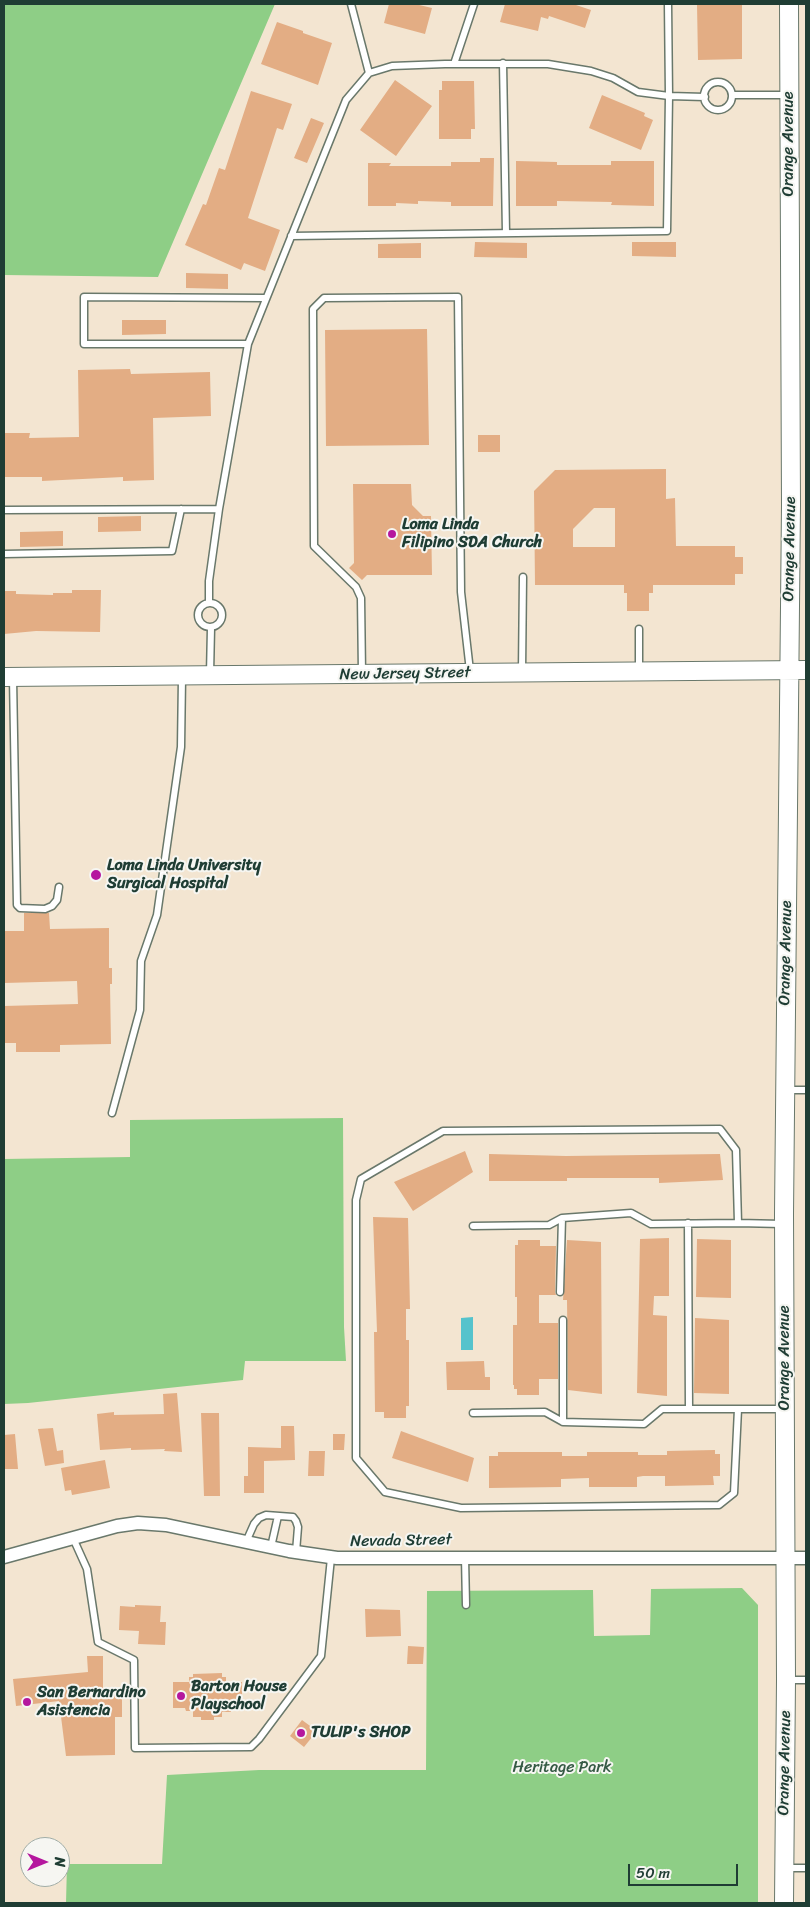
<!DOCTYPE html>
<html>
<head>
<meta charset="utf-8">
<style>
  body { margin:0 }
  #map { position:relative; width:810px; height:1907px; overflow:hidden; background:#f3e5d1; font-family:Sriracha,sans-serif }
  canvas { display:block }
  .frame { position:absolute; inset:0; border:5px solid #1f3d34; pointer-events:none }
  .north { position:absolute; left:20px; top:1837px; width:50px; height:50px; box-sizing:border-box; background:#f6f6f2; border:1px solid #a0aca6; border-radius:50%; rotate:90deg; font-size:14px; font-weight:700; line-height:20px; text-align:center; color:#1f3d34 }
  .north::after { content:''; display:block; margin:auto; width:18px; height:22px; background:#b5179e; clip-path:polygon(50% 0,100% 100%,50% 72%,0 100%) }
  .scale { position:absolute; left:628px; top:1864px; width:110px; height:22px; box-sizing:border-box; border:2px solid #1f3d34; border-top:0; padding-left:6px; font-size:15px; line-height:18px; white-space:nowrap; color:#1f3d34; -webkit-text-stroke:4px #f6f6f2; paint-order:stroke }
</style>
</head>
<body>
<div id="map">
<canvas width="810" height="1907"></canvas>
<div class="frame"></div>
<div class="north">N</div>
<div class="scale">50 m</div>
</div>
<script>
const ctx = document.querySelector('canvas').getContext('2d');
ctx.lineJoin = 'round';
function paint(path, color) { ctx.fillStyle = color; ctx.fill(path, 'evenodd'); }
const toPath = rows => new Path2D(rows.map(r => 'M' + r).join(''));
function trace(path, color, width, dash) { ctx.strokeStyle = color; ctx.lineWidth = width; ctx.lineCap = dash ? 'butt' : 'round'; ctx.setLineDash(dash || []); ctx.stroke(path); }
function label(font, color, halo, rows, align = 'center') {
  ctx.font = font + ' Sriracha,sans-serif'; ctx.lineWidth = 4; ctx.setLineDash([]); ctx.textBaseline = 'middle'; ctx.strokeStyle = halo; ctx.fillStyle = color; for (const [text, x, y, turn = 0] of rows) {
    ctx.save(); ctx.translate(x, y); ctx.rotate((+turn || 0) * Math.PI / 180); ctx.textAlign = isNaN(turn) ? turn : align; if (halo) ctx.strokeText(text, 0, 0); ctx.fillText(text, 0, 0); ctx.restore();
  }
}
const green = toPath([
  [4,4,275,4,158,277,4,275],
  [343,1118,344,1327,346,1361,245,1361,243,1380,28,1403,4,1404,4,1159,130,1157,130,1120],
  [742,1588,758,1605,758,1903,66,1903,67,1864,162,1864,167,1775,259,1770,426,1770,427,1591,593,1590,594,1636,650,1635,651,1589]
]);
const water = toPath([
  [473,1317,473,1350,461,1350,461,1318]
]);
const building = toPath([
  [389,4,415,4,432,8,425,34,384,23],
  [505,4,573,4,591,10,585,28,549,16,548,19,541,17,538,31,500,22],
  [697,4,742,4,742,59,698,60],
  [277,22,303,31,303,33,332,43,318,85,261,64],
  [395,80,432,106,396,156,360,130],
  [442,81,474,81,475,129,471,129,471,139,439,139,439,90,442,90],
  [251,91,292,104,283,130,277,128,248,218,280,230,265,271,244,263,241,270,185,245,203,204,206,205,219,168,225,170],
  [602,95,645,113,644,116,653,120,641,150,589,128],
  [311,118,324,123,307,163,294,158],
  [480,158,494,158,493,206,451,206,451,202,418,201,418,204,396,203,396,206,368,206,368,163,391,163,389,166,451,166,451,162,480,162],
  [516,161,557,162,557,165,611,165,611,161,654,161,654,206,611,205,612,202,557,201,557,206,516,206],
  [475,242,527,243,527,258,474,257],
  [632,242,676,242,676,257,632,256],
  [421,243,421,258,378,258,378,244],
  [186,273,228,274,228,289,186,288],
  [122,320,166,320,166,334,122,335],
  [427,329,429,445,326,446,325,330],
  [130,369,131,374,210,372,211,416,153,418,154,480,123,481,123,477,42,481,42,477,4,477,4,433,30,433,29,438,79,437,78,370],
  [478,435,500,435,500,452,478,452],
  [666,469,666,499,675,498,676,546,735,546,735,557,743,557,743,574,735,574,735,585,653,585,653,593,649,593,649,611,627,611,627,593,624,593,624,585,535,585,534,491,555,470],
  [594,508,615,508,615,547,573,547,573,529],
  [353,484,411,484,412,505,423,516,431,516,432,575,367,575,362,580,349,568,354,563],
  [141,516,141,531,98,532,98,517],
  [63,531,63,546,20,547,20,532],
  [72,590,101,590,100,632,36,631,4,634,4,591,16,591,16,594,53,595,53,593,72,593],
  [24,913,49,913,50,929,109,928,109,968,112,968,112,984,110,984,111,1044,60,1045,60,1052,16,1052,16,1043,4,1043,4,1006,78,1004,77,981,4,983,4,931,24,931],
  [465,1151,473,1172,413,1211,394,1182],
  [489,1154,566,1156,720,1154,723,1180,659,1183,659,1178,567,1178,567,1181,489,1181],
  [373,1217,408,1218,410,1309,406,1309,406,1340,409,1340,409,1406,406,1406,406,1418,384,1418,384,1412,375,1412,374,1332,377,1332],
  [669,1238,669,1296,654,1296,653,1315,667,1316,667,1396,637,1393,640,1239],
  [697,1239,731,1240,731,1298,696,1297],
  [518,1240,540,1240,540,1246,556,1246,555,1292,556,1295,539,1295,539,1323,558,1323,558,1379,539,1379,539,1395,517,1395,517,1389,514,1389,514,1385,513,1385,513,1325,517,1325,517,1297,515,1297,515,1245,518,1245],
  [567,1240,601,1242,602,1394,568,1390,567,1300,563,1300],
  [695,1318,729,1320,729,1394,694,1393],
  [484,1361,485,1377,490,1377,490,1390,447,1390,446,1362],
  [177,1393,182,1452,164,1451,165,1449,131,1450,131,1448,100,1450,97,1414,114,1412,114,1415,164,1414,163,1394],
  [201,1413,219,1413,220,1496,204,1496],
  [281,1426,294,1426,295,1460,264,1461,264,1493,244,1493,244,1476,248,1476,248,1447,281,1448],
  [53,1428,57,1451,63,1450,64,1463,45,1466,38,1429],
  [401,1431,474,1458,468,1482,392,1458],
  [15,1434,18,1469,4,1469,4,1435],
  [333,1434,345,1434,344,1450,333,1450],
  [715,1450,715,1454,720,1454,720,1476,713,1476,714,1485,665,1486,665,1476,643,1476,637,1477,637,1487,589,1487,589,1478,561,1479,561,1487,489,1488,489,1456,498,1456,498,1452,562,1452,562,1456,587,1456,587,1452,638,1452,638,1455,667,1455,667,1451],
  [309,1451,325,1451,324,1476,308,1476],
  [105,1460,110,1488,72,1495,71,1490,65,1491,61,1468],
  [135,1605,161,1606,160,1622,166,1622,165,1645,138,1644,139,1631,119,1630,120,1606,135,1607],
  [365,1609,400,1610,401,1636,366,1637],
  [408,1646,424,1647,423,1664,407,1664],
  [87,1656,103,1656,103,1693,122,1693,122,1717,115,1717,115,1755,66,1756,59,1701,16,1706,13,1679,88,1672],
  [222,1673,222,1677,226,1677,226,1682,242,1682,242,1708,231,1708,231,1712,222,1712,222,1717,214,1717,214,1720,201,1720,201,1717,193,1717,193,1711,186,1711,185,1708,173,1708,173,1682,189,1682,189,1677,193,1677,193,1674],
  [302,1720,317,1731,304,1747,290,1736]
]);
const lane = toPath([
  [351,4,369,73],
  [503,63,506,233],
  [454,64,474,4],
  '704 96a14 14 0 1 1 28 0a14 14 0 1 1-28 0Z',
  [732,95,788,95],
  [291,236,667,231,669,96,668,4],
  [248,344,84,344,84,297,266,298],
  [4,510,219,509],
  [4,554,172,551,181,509],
  [209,602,209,581,219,509,248,344,346,100,369,73,392,66,445,64,548,64,591,71,613,78,638,92,669,96,705,97],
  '198 615a12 12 0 1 1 24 0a12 12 0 1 1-24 0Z',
  [639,629,639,671],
  [522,671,523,577],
  [362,673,361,598,356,587,314,546,313,309,324,298,458,297,461,592,470,671],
  [210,674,211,628],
  [13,678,17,905,20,908,45,909,52,906,57,900,59,887],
  [786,1090,806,1090],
  [112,1113,140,1010,141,961,157,915,181,747,182,678],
  [688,1223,689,1409],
  [782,1224,738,1223,736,1150,720,1129,443,1131,361,1179,356,1200,356,1458,385,1492,461,1508,719,1505,734,1493,738,1409,783,1409],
  [473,1226,549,1225,562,1218,631,1213,651,1224,738,1223],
  [560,1292,562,1218],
  [563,1320,563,1422],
  [473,1413,545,1412,563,1422,644,1424,662,1409,738,1409],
  [73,1538,87,1569,98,1642,134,1660,135,1748,251,1747,259,1739,321,1656,331,1558],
  [246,1542,254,1524,259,1518,266,1515,293,1517,296,1521,298,1527,296,1552],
  [271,1547,278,1516],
  [465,1557,466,1605],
  [787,1680,806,1680],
  [785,1868,806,1868]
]);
const street = toPath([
  [4,1557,117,1526,138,1523,166,1525,289,1551,337,1558,806,1558]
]);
const secondary = toPath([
  [4,677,806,670],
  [784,1903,786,1680,784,1214,791,505,789,4]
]);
const markers = [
  [392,534,5,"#b5179e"],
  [96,875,6,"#b5179e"],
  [181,1696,5,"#b5179e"],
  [27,1702,5,"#b5179e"],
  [301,1733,5,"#b5179e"]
];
const streetNames = [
  ["Orange Avenue",789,144,-90],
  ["Orange Avenue",790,549,-89],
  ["New Jersey Street",405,674,-1],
  ["Orange Avenue",786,953,-89],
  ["Orange Avenue",785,1358,-90],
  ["Nevada Street",401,1541,-1],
  ["Orange Avenue",785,1763,-89]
];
const poiNames = [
  ["Loma Linda",402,525],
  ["Filipino SDA Church",402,543],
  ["Loma Linda University",107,866],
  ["Surgical Hospital",107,884],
  ["Barton House",191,1687],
  ["Playschool",191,1705],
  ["San Bernardino",37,1693],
  ["Asistencia",37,1711],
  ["TULIP's SHOP",311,1733]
];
const parkNames = [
  ["Heritage Park",562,1768]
];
paint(green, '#8ece86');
paint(water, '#55c3cc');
paint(building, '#e3ad84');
trace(lane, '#69786b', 9);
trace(street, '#69786b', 15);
trace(secondary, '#69786b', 20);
trace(lane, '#fff', 6);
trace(street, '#fff', 12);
trace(secondary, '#fff', 18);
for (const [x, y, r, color] of markers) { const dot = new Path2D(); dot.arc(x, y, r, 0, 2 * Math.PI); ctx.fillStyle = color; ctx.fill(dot); trace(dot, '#f6f6f2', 2); }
label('16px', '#1f3d34', '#f6f6f2', streetNames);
label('bold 16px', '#1f3d34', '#f6f6f2', poiNames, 'left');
label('16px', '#355a44', '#f6f6f2', parkNames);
</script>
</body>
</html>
